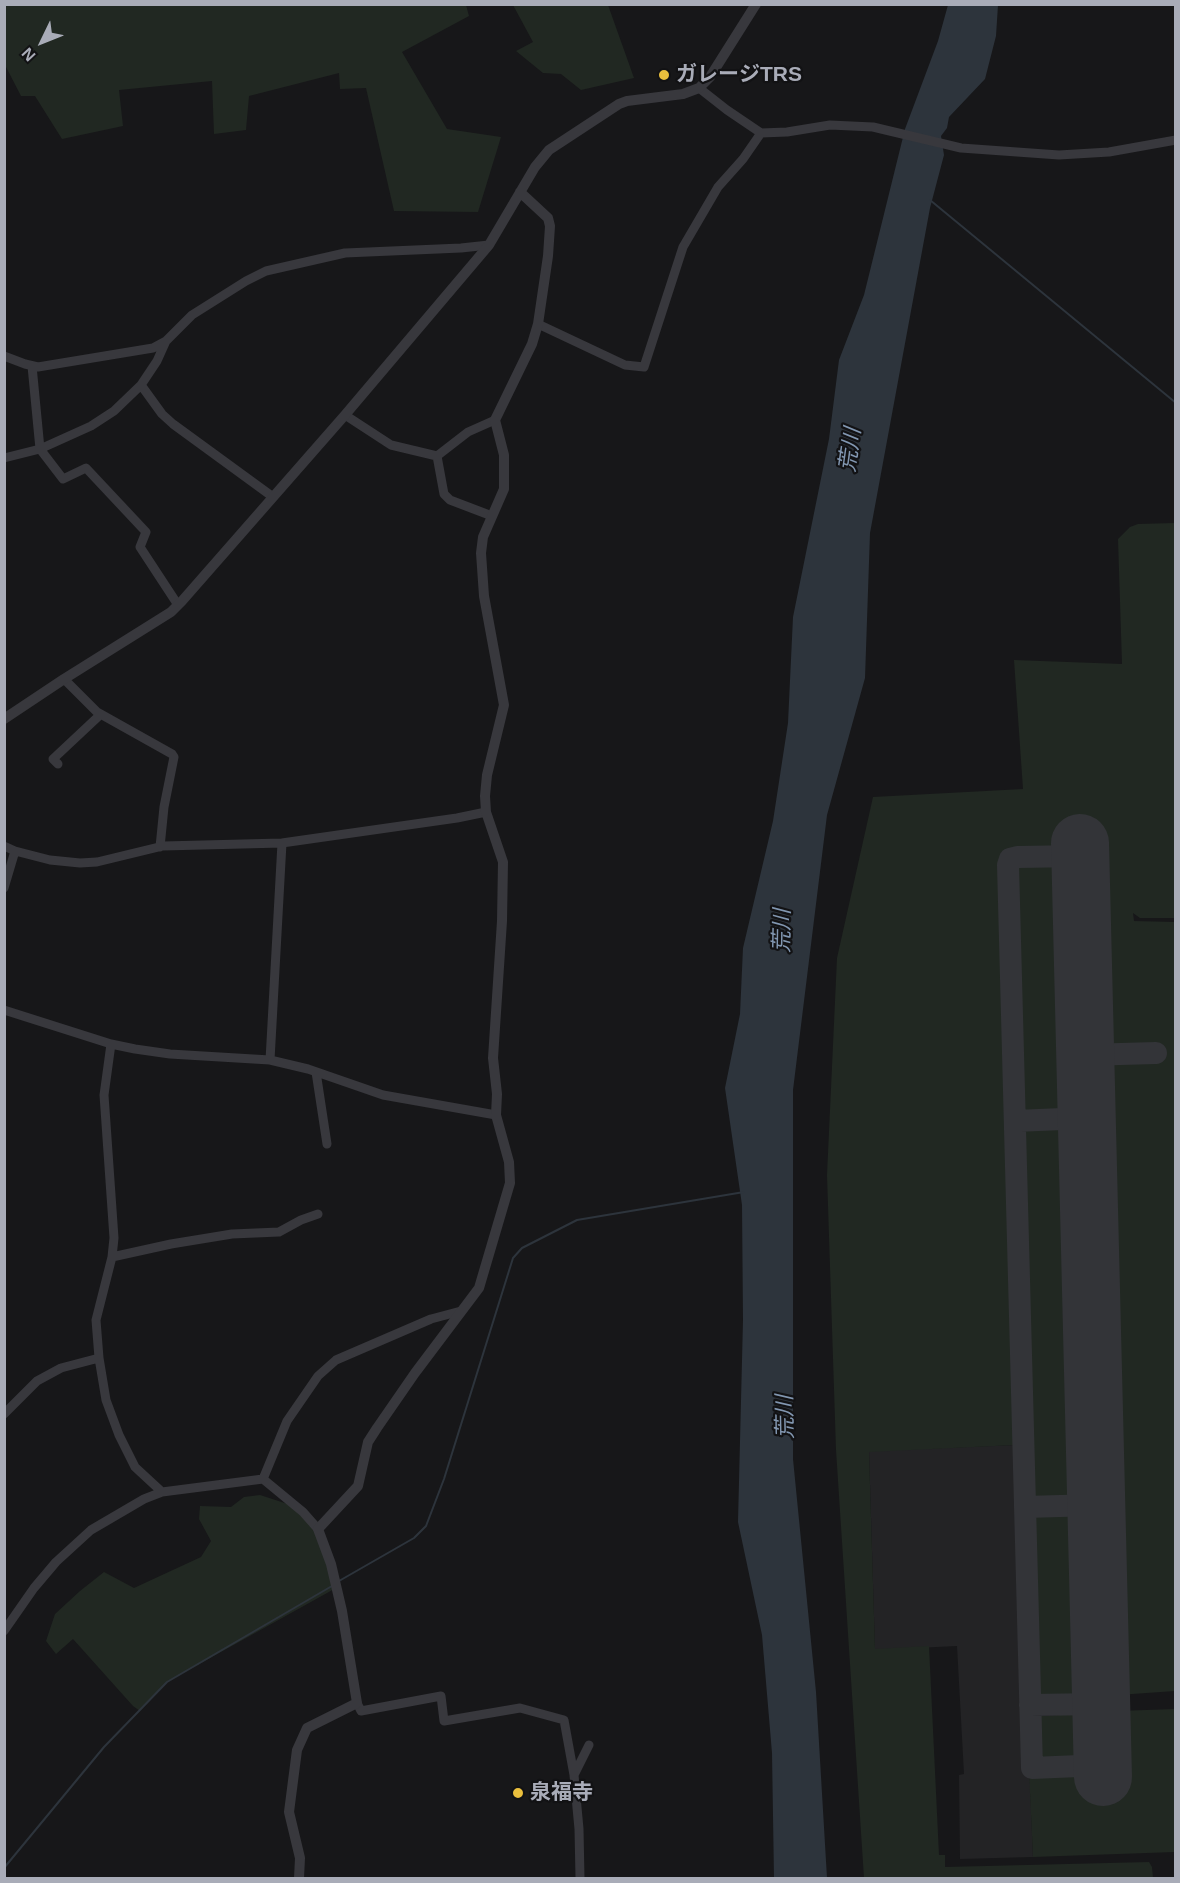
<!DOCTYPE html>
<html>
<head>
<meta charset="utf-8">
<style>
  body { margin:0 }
  #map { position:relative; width:1180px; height:1883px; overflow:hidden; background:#171719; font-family:Helvetica,sans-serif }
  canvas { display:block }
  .frame { position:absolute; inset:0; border:6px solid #a9acb8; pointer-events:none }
  .north { position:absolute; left:12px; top:12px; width:60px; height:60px; -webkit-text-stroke:4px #121214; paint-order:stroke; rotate:227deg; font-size:16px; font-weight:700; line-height:24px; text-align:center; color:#a9acb8 }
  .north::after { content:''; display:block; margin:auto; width:21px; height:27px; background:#a9acb8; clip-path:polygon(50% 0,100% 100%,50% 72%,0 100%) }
</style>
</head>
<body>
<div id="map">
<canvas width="1180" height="1883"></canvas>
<div class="frame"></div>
<div class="north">N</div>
</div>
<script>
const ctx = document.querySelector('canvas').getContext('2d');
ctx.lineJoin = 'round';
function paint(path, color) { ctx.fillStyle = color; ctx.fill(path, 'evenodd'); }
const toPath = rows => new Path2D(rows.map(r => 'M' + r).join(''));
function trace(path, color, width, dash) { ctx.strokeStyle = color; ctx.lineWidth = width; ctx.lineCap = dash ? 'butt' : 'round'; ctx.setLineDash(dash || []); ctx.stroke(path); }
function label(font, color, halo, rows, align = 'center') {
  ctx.font = font + ' Helvetica,"Noto Sans JP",sans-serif'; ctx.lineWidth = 4.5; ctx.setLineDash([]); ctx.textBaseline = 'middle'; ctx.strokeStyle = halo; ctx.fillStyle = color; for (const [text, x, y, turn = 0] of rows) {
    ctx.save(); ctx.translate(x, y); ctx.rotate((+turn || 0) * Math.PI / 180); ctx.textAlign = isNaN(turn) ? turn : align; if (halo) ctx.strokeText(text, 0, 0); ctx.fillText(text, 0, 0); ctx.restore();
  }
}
const built = toPath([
  [1016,1445,1033,1857,960,1859,959,1775,964,1774,957,1646,875,1650,869,1451]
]);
const green = toPath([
  [4,5,466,5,469,16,402,52,447,129,501,137,478,212,394,211,366,88,340,89,339,73,249,96,246,130,214,134,212,81,119,90,123,126,62,139,35,96,21,96,5,65],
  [513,5,608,5,634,78,581,90,561,74,543,73,516,51,533,42],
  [1175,523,1175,918,1140,918,1133,913,1134,921,1175,922,1175,1691,1118,1695,1093,839,1065,838,1065,850,1001,852,1016,1445,869,1452,875,1649,929,1646,939,1855,945,1855,945,1867,1149,1862,1152,1867,1153,1878,864,1878,836,1450,827,1175,837,958,873,797,1023,789,1014,660,1122,664,1118,539,1130,527,1138,524],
  [1065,865,1070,1112,1022,1114,1016,866],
  [1071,1127,1081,1497,1034,1498,1022,1129],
  [260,1495,300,1508,318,1529,336,1588,167,1682,140,1711,133,1706,73,1639,56,1654,46,1641,55,1614,80,1591,104,1572,134,1588,201,1557,211,1541,199,1519,200,1506,231,1507,244,1497],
  [1035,1514,1080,1516,1083,1697,1038,1698],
  [1175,1709,1175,1852,1033,1857,1029,1772,1086,1772,1088,1782,1122,1779,1117,1711],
  [1083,1714,1086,1759,1039,1761,1036,1716]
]);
const water = toPath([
  [948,5,998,5,996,36,985,79,949,117,947,128,941,136,944,155,930,208,870,533,865,678,827,815,793,1090,793,1459,816,1692,827,1878,774,1878,772,1753,762,1635,738,1522,743,1320,742,1205,725,1088,740,1014,743,948,773,821,788,723,793,617,829,439,839,360,864,295,905,129,938,41]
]);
const stream = toPath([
  [930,200,1176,403],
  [339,1581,414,1538,426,1526,444,1479,513,1258,522,1248,577,1220,744,1192],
  [4,1868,104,1747,167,1682,332,1586]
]);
const taxiway = toPath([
  [1080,856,1018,857,1010,859,1008,865,1032,1768,1103,1765],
  [1085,1055,1156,1053],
  [1015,1121,1087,1118],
  [1025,1507,1096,1505],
  [1030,1705,1101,1704]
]);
const runway = toPath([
  [1080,843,1103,1777]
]);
const minor = toPath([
  [699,88,727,110,761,133,787,132,830,125,873,127,961,148,1059,155,1109,152,1176,140],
  [538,324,625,365,644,367,683,247,718,187,743,159,761,133],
  [4,356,25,364,38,367,153,348,166,341,192,315,246,281,266,271,345,253,461,248,489,245],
  [32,366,40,449,63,479,86,468,146,532,140,547,178,605],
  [141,385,162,414,173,424,273,497],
  [345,415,391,445,437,456],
  [437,456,444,494,450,500,492,516],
  [437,456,468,432,495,420],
  [4,458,40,449,91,426,114,411,141,385,157,361,166,341],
  [64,679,97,712,172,754,174,757,164,807,160,847],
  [58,764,53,759,101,714],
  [4,846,15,851,50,860,80,863,97,862,163,846,282,843,457,818,486,812],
  [4,888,15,851],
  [4,1010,111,1044,135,1049,170,1054,270,1060,308,1069,383,1095,496,1115],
  [111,1044,104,1095,114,1238,112,1257,96,1320,99,1358,106,1400,119,1435,135,1467,162,1492],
  [270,1060,282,843],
  [316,1072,327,1144],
  [112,1257,171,1244,232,1234,279,1232,301,1220,318,1214],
  [4,1414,37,1381,61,1368,99,1358],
  [263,1479,287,1421,318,1376,336,1360,431,1319,461,1311],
  [4,1631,34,1588,56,1562,91,1530,144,1499,162,1492,263,1479,303,1512,318,1529],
  [357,1703,361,1711,441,1696,444,1721,520,1708,564,1720,574,1775,579,1829,580,1878],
  [574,1775,589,1745]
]);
const tertiary = toPath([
  [4,719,64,679,171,612,182,601,345,415,489,245,535,167,549,150,619,104,627,101,683,94,699,88,710,77,756,4],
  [299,1878,300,1858,289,1812,297,1750,307,1728,357,1703,342,1611,331,1564,318,1529,358,1486,368,1442,377,1428,415,1373,479,1288,510,1183,509,1162,496,1115,497,1094,493,1058,502,921,503,862,486,812,485,796,487,775,504,705,484,596,481,553,483,537,504,489,504,455,495,420,532,344,538,324,548,256,550,226,548,218,520,192]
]);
const markers = [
  [664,75,6,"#eabf3d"],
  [518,1793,6,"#eabf3d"]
];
const poiNames = [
  ["ガレージTRS",676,75],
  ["泉福寺",530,1793]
];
const waterNames = [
  ["荒川",851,450,-82],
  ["荒川",783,931,-89],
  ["荒川",786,1417,-91]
];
paint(built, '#232325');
paint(green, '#212822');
paint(water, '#2d343c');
trace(stream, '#2d343c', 2);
trace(taxiway, '#333438', 22);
trace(runway, '#333438', 58);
trace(minor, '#38383d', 9);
trace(tertiary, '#38383d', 10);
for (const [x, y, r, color] of markers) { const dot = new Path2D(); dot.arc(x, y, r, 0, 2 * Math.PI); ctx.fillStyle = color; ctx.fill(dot); trace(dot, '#121214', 2); }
label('bold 21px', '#a9acb8', '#121214', poiNames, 'left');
label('italic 22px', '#8297b1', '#121214', waterNames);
</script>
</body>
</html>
